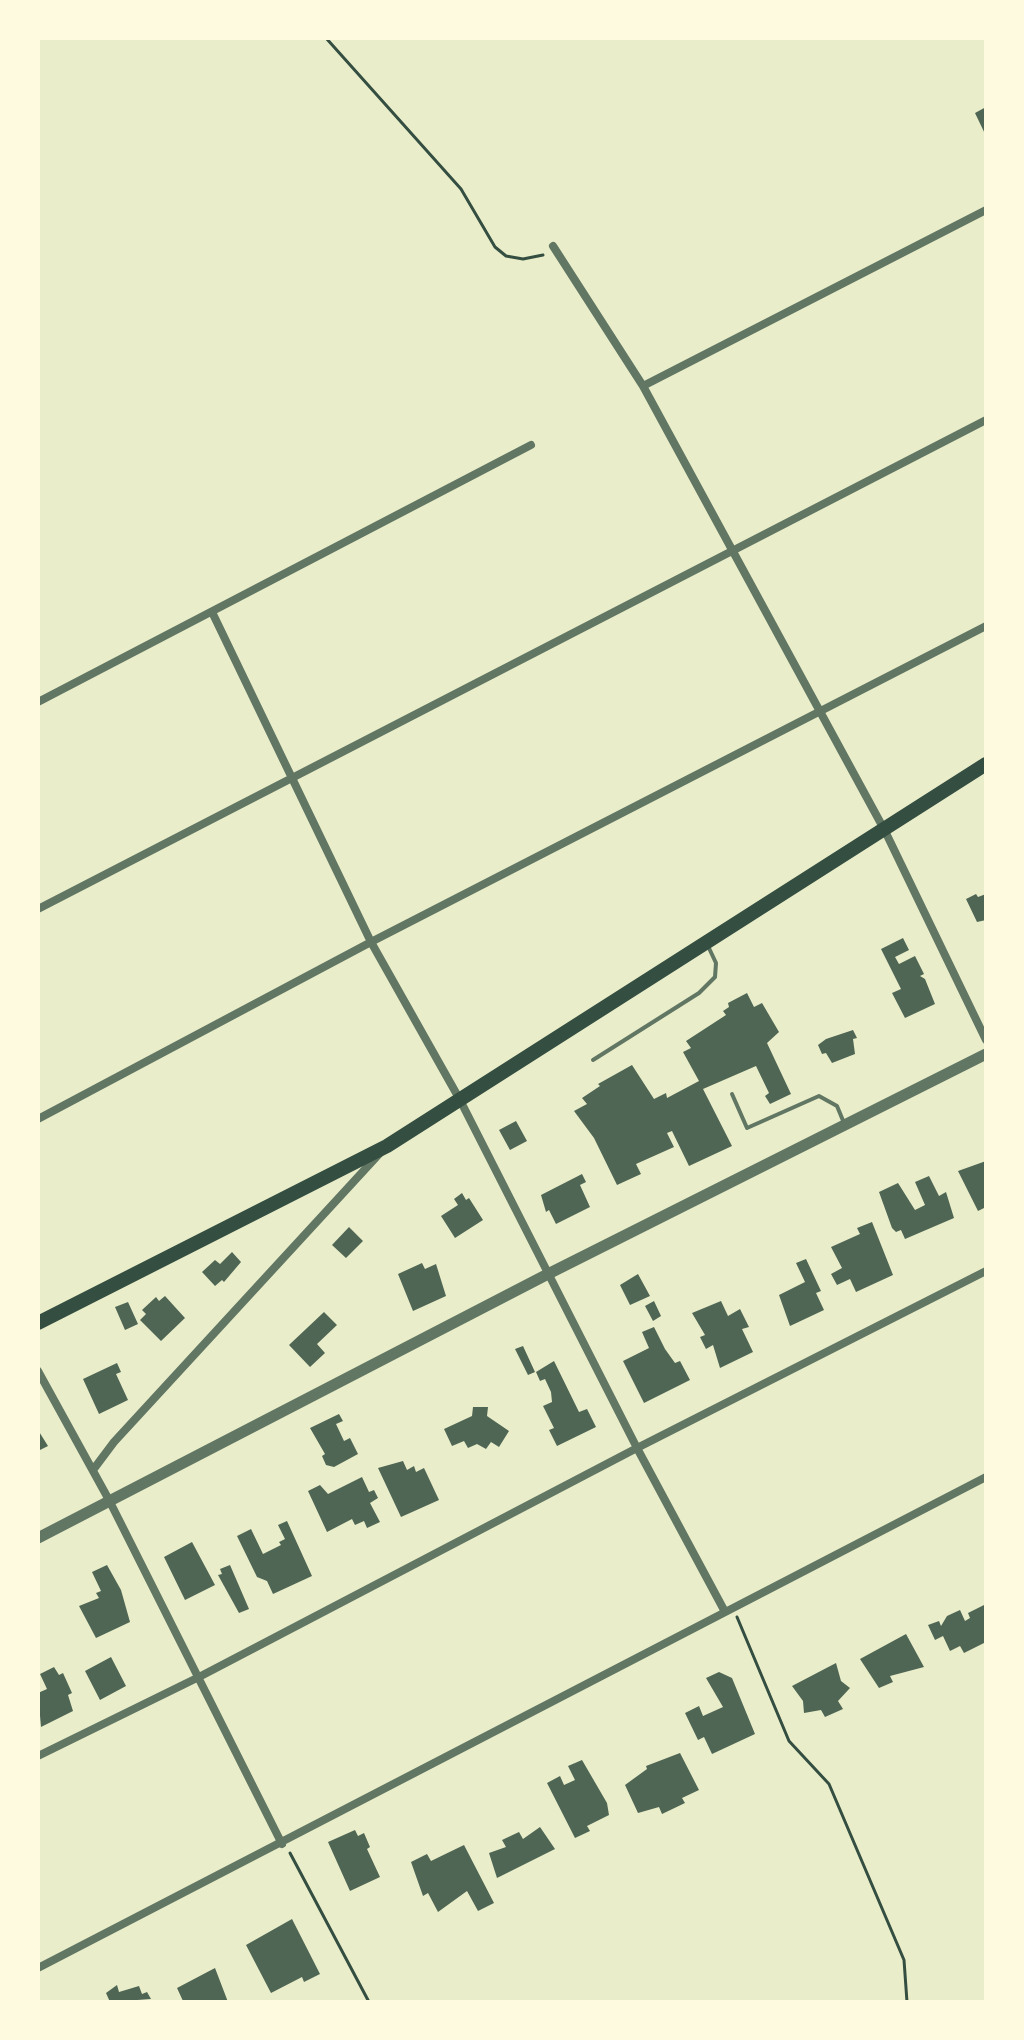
<!DOCTYPE html>
<html>
<head>
<meta charset="utf-8">
<style>
  body { margin:0 }
  #map { position:relative; width:1024px; height:2040px; overflow:hidden; background:#e9edc9; font-family:Commissioner,sans-serif }
  canvas { display:block }
  .frame { position:absolute; inset:0; border:40px solid #fefae0; pointer-events:none }
</style>
</head>
<body>
<div id="map">
<canvas width="1024" height="2040"></canvas>
<div class="frame"></div>
</div>
<script>
const ctx = document.querySelector('canvas').getContext('2d');
ctx.lineJoin = 'round';
function paint(path, color) { ctx.fillStyle = color; ctx.fill(path, 'evenodd'); }
const toPath = rows => new Path2D(rows.map(r => 'M' + r).join(''));
function trace(path, color, width, dash) { ctx.strokeStyle = color; ctx.lineWidth = width; ctx.lineCap = dash ? 'butt' : 'round'; ctx.setLineDash(dash || []); ctx.stroke(path); }
const building = toPath([
  [986,107,986,136,975,113],
  [976,894,978,897,986,894,986,920,977,922,966,899],
  [903,938,909,950,895,957,899,964,915,956,924,974,920,976,925,979,935,1004,905,1018,892,993,901,989,881,949],
  [747,993,754,1007,762,1003,779,1032,767,1043,791,1094,770,1104,765,1096,769,1093,756,1066,703,1089,732,1146,689,1166,672,1131,667,1133,674,1147,636,1164,641,1174,617,1185,594,1138,574,1111,587,1104,582,1098,600,1086,598,1084,632,1065,654,1099,666,1093,667,1098,699,1081,683,1052,691,1048,686,1041,726,1015,723,1011,729,1007,728,1003],
  [853,1030,857,1038,853,1039,855,1054,832,1063,826,1053,822,1054,818,1045,826,1039],
  [516,1121,527,1141,510,1150,499,1130],
  [986,1161,986,1207,978,1211,958,1171],
  [582,1174,586,1182,580,1185,590,1207,556,1224,549,1210,546,1212,541,1195],
  [929,1176,939,1196,946,1192,954,1218,905,1239,901,1230,896,1232,892,1228,879,1192,898,1183,915,1210,925,1205,915,1182],
  [462,1193,466,1200,469,1198,483,1220,455,1238,441,1216,458,1205,454,1199],
  [872,1222,893,1275,856,1292,850,1279,837,1285,831,1274,842,1268,831,1247,860,1234,857,1228],
  [349,1227,363,1241,346,1258,332,1245],
  [232,1252,241,1262,224,1282,222,1280,215,1286,202,1272,215,1260,220,1264],
  [806,1259,821,1291,816,1293,824,1310,790,1326,779,1295,805,1282,796,1263],
  [422,1263,425,1269,436,1264,446,1296,413,1311,398,1274],
  [638,1274,650,1296,630,1305,620,1285],
  [165,1296,185,1318,161,1341,140,1320,146,1314,142,1310,156,1297,159,1301],
  [654,1301,661,1316,653,1321,645,1306],
  [721,1301,728,1316,740,1309,749,1327,742,1329,753,1352,720,1368,713,1345,706,1349,700,1337,705,1335,692,1313],
  [128,1302,138,1324,125,1330,115,1307],
  [324,1312,337,1325,317,1344,325,1353,310,1367,289,1345],
  [654,1327,665,1349,675,1363,680,1361,690,1380,644,1403,623,1361,649,1348,642,1332],
  [523,1346,535,1372,528,1375,515,1349],
  [554,1361,579,1412,587,1409,596,1427,557,1446,549,1430,554,1428,543,1406,552,1402,551,1392,545,1379,540,1381,536,1372],
  [117,1363,121,1372,116,1374,128,1400,99,1414,83,1379],
  [473,1407,488,1407,487,1416,509,1431,499,1447,491,1442,486,1449,477,1444,468,1448,464,1441,452,1446,444,1429,472,1416],
  [339,1414,343,1421,336,1424,344,1441,350,1438,358,1454,334,1467,326,1465,322,1456,325,1454,310,1428],
  [38,1430,48,1446,38,1451],
  [403,1461,407,1470,414,1466,416,1472,424,1468,439,1500,401,1517,378,1468],
  [362,1477,369,1492,374,1490,378,1498,370,1503,380,1522,367,1528,364,1521,355,1525,352,1519,327,1532,308,1491,320,1485,328,1494],
  [287,1521,312,1576,273,1594,267,1581,257,1577,237,1536,251,1529,263,1554,281,1545,279,1542,285,1539,278,1525],
  [192,1542,215,1585,185,1600,164,1557],
  [107,1565,121,1590,130,1622,96,1638,79,1606,99,1598,96,1593,101,1591,92,1572],
  [230,1565,249,1609,239,1613,218,1575,222,1574,220,1569],
  [986,1604,986,1642,964,1653,960,1646,950,1651,943,1636,935,1640,928,1625,939,1621,941,1626,947,1616,960,1610,965,1621,970,1618,968,1613],
  [906,1634,924,1667,890,1676,893,1682,879,1688,860,1659],
  [111,1657,126,1686,100,1700,85,1671],
  [836,1663,841,1681,850,1688,838,1701,843,1709,825,1717,821,1710,804,1713,803,1701,792,1686],
  [54,1667,59,1675,63,1673,72,1693,68,1695,73,1711,41,1727,38,1693,47,1689,40,1674],
  [719,1672,732,1678,755,1734,712,1754,704,1737,698,1740,685,1713,699,1706,703,1716,723,1707,706,1678],
  [680,1753,699,1790,682,1798,685,1803,662,1814,659,1807,638,1813,625,1785,647,1769,646,1766],
  [582,1760,607,1803,609,1815,587,1826,590,1831,575,1838,547,1783,560,1776,564,1785,575,1780,568,1766],
  [540,1827,555,1849,497,1878,489,1853,506,1847,502,1840,519,1832,523,1839],
  [355,1830,358,1836,364,1833,370,1847,367,1849,380,1877,350,1891,328,1842],
  [464,1845,494,1903,478,1911,467,1891,438,1912,428,1893,423,1896,411,1862,427,1854,431,1861],
  [292,1919,320,1974,304,1982,302,1977,271,1993,246,1945],
  [215,1968,228,2002,183,2001,177,1988],
  [117,1985,119,1992,139,1986,142,1994,147,1992,151,1999,110,2002,106,1993]
]);
const path = toPath([
  [326,38,461,189,495,247,506,256,523,259,543,255],
  [737,1617,789,1741,829,1784,904,1960,907,2002],
  [290,1853,369,2002]
]);
const service = toPath([
  [593,1060,699,993,715,977,716,963,708,946],
  [732,1094,747,1128,819,1096,837,1106,844,1123]
]);
const minor = toPath([
  [553,246,643,386,885,831,986,1040],
  [643,386,986,210],
  [212,612,371,942,460,1100,637,1448,724,1610],
  [38,702,531,445],
  [38,909,986,420],
  [38,1119,371,942,986,626],
  [38,1371,109,1500,282,1844],
  [93,1470,114,1442,380,1153],
  [38,1756,199,1677,637,1448,986,1271],
  [38,1968,986,1477]
]);
const tertiary = toPath([
  [38,1538,548,1274,986,1054]
]);
const primary = toPath([
  [38,1323,387,1146,986,764]
]);
paint(building, '#4f6655');
trace(path, '#344e41', 3);
trace(service, '#617663', 4);
trace(minor, '#617663', 8);
trace(tertiary, '#617663', 11);
trace(primary, '#344e41', 14);
</script>
</body>
</html>
